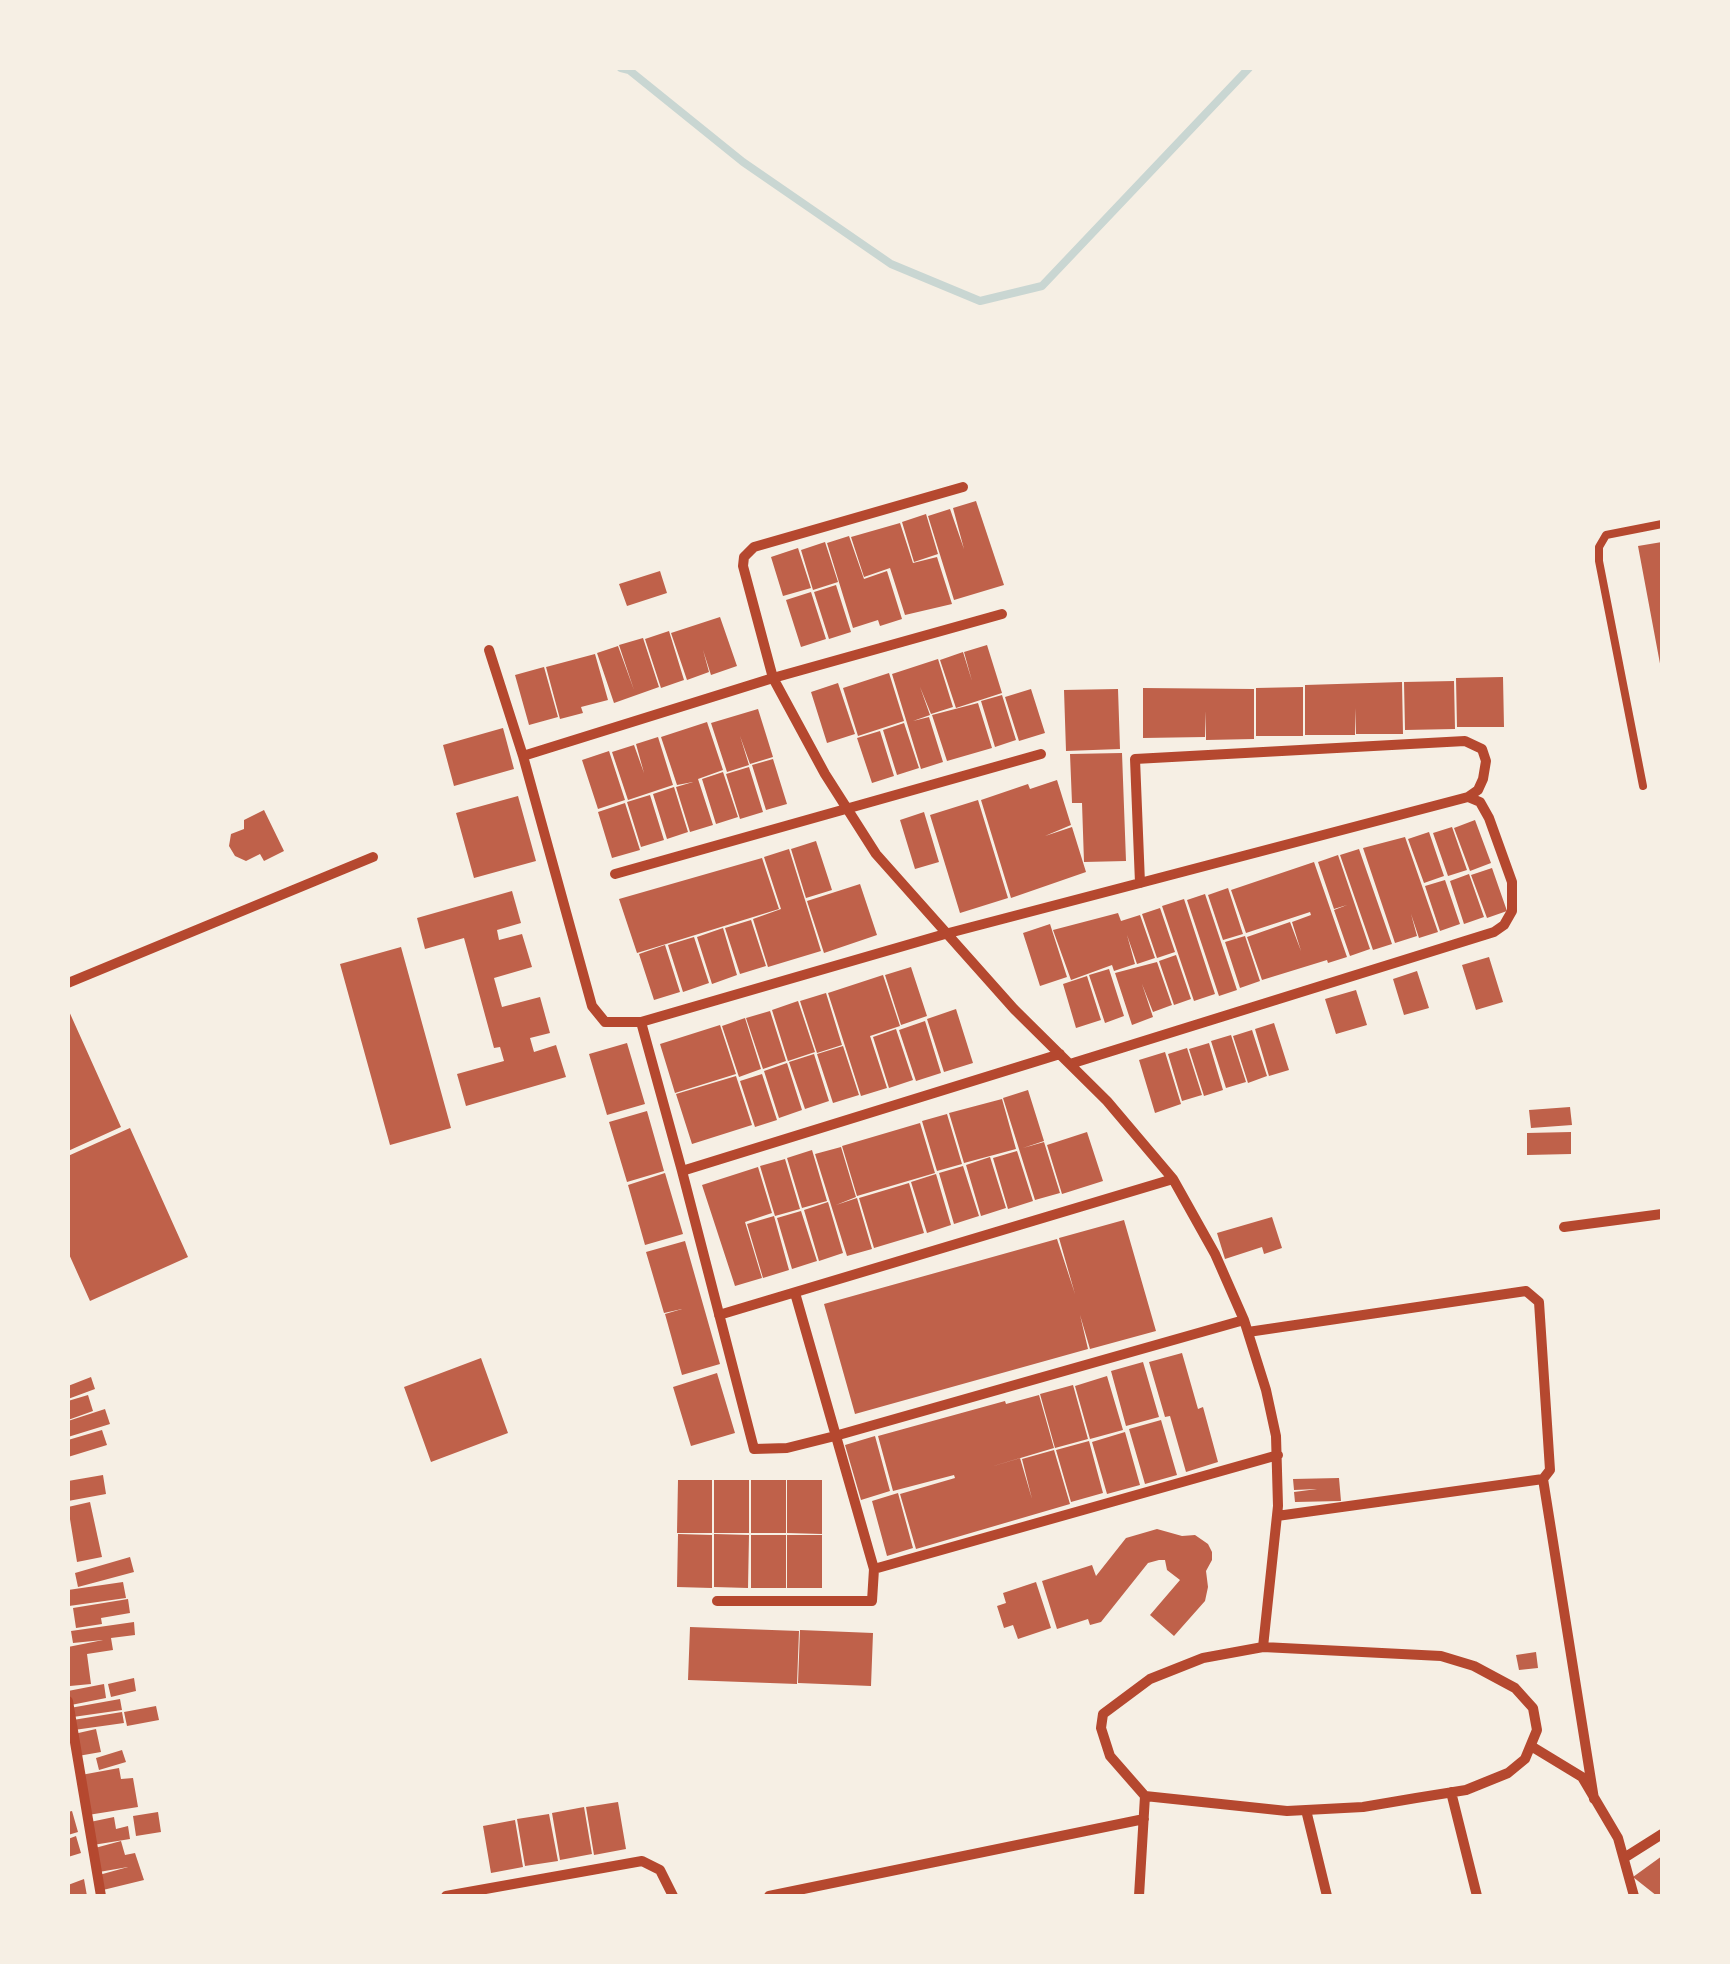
<!DOCTYPE html>
<html>
<head>
<meta charset="utf-8">
<style>
  body { margin:0 }
  #map { position:relative; width:1730px; height:1964px; overflow:hidden; background:#f6efe4; font-family:"Noto Serif",serif }
  canvas { display:block }
  .frame { position:absolute; inset:0; border:70px solid #f6efe4; pointer-events:none }
</style>
</head>
<body>
<div id="map">
<canvas width="1730" height="1964"></canvas>
<div class="frame"></div>
</div>
<script>
const ctx = document.querySelector('canvas').getContext('2d');
ctx.lineJoin = 'round';
const toPath = rows => new Path2D(rows.map(r => 'M' + r).join(''));
function trace(path, color, width, dash) { ctx.strokeStyle = color; ctx.lineWidth = width; ctx.lineCap = dash ? 'butt' : 'round'; ctx.setLineDash(dash || []); ctx.stroke(path); }
function paint(path, color) { ctx.fillStyle = color; ctx.fill(path, 'evenodd'); }
const stream = toPath([
  [621,68,629,70,743,162,891,264,980,301,1042,286,1249,68]
]);
const building = toPath([
  [976,501,1004,585,954,600,928,516,950,509,964,549,953,508],
  [926,514,938,554,914,562,902,522],
  [900,523,913,563,937,557,952,604,905,615,890,568,864,577,851,537],
  [849,536,864,579,887,571,902,619,880,626,878,620,853,628,827,543],
  [825,542,838,582,813,590,801,550],
  [1662,542,1662,669,1661,669,1638,546],
  [798,548,811,588,783,596,771,557],
  [660,571,667,593,627,606,619,584],
  [836,585,851,632,829,639,814,592],
  [811,592,826,639,801,647,786,600],
  [720,617,737,666,711,675,703,650,709,672,687,680,671,633],
  [669,631,684,680,661,688,645,639],
  [643,638,659,687,614,703,597,653,618,646,634,690,619,645],
  [987,645,1002,693,956,708,940,660,963,652,972,681,964,652],
  [595,654,608,700,581,707,583,713,560,719,546,667],
  [938,659,953,707,931,714,920,687,930,715,913,721,929,717,943,762,921,769,892,674],
  [544,667,558,717,529,725,515,675],
  [889,673,904,721,858,736,843,688],
  [1503,677,1504,727,1457,727,1456,678],
  [1454,681,1455,729,1405,730,1404,682],
  [1402,682,1403,734,1356,734,1355,708,1355,735,1305,735,1305,685],
  [838,683,855,734,827,743,811,692],
  [1303,687,1303,736,1256,736,1256,688],
  [1143,688,1254,689,1254,739,1206,740,1206,711,1205,737,1143,738],
  [1031,689,1045,733,1019,741,1005,697],
  [1118,689,1120,749,1066,751,1064,690],
  [1002,695,1016,740,995,747,981,701],
  [978,703,992,748,947,761,932,715],
  [758,709,773,757,750,764,740,736,749,765,727,772,711,723],
  [707,722,723,770,698,779,713,825,690,832,676,787,693,782,677,785,661,737],
  [904,723,919,768,897,775,883,730],
  [503,728,514,769,454,786,443,745],
  [880,731,894,776,872,783,857,738],
  [658,737,673,785,628,800,612,752,634,745,644,773,636,744],
  [609,751,625,800,598,809,582,760],
  [1122,753,1126,861,1084,862,1082,803,1072,803,1070,754],
  [773,759,787,804,766,810,752,765],
  [749,767,763,812,740,819,726,774],
  [723,772,738,817,716,824,702,779],
  [1057,780,1071,825,1045,836,1072,827,1086,872,1011,898,981,800,1028,784,1030,789],
  [674,787,688,832,667,839,653,794],
  [650,795,664,840,641,847,627,802],
  [518,796,536,861,474,878,456,813],
  [978,800,1008,898,960,913,930,815],
  [625,803,640,850,612,858,598,812],
  [264,810,284,851,264,861,260,854,246,861,235,856,229,846,231,834,244,829,244,820],
  [924,812,939,862,915,869,900,820],
  [1475,820,1491,863,1470,871,1454,828],
  [1452,827,1467,870,1448,876,1433,833],
  [1429,832,1444,876,1424,883,1408,839],
  [1405,837,1438,932,1419,938,1411,914,1417,936,1395,943,1363,848],
  [816,841,832,890,806,898,791,849],
  [789,849,821,951,768,967,753,919,781,909,764,857],
  [1359,849,1392,944,1373,950,1340,855],
  [1338,855,1370,949,1350,956,1334,910,1347,905,1334,909,1318,862],
  [762,858,779,909,637,953,619,899],
  [1314,862,1347,957,1328,963,1327,960,1262,980,1247,937,1290,922,1301,951,1292,922,1311,915,1310,912,1246,933,1231,890],
  [1492,868,1507,911,1487,918,1471,875],
  [1469,874,1484,917,1464,924,1450,881],
  [1445,880,1460,924,1440,931,1425,886],
  [860,884,877,935,824,953,807,901],
  [1228,888,1243,934,1223,940,1208,895],
  [512,891,521,923,497,930,499,940,522,934,532,967,494,978,502,1007,540,997,550,1033,530,1038,534,1052,556,1045,566,1077,466,1106,457,1074,504,1061,500,1047,494,1048,464,938,425,949,417,918],
  [1205,894,1237,990,1219,996,1187,900],
  [1184,899,1215,994,1194,1001,1162,906],
  [1160,908,1175,952,1157,958,1142,914],
  [1118,913,1121,921,1140,915,1155,958,1137,964,1127,935,1135,964,1114,971,1112,965,1071,980,1053,930],
  [751,920,766,966,740,974,725,928],
  [1050,924,1067,977,1040,986,1023,933],
  [723,928,737,975,712,984,697,937],
  [1245,936,1260,981,1240,988,1225,942],
  [694,937,709,983,683,992,668,945],
  [665,945,680,992,654,1000,639,954],
  [401,947,451,1128,390,1145,340,964],
  [1176,955,1191,999,1174,1005,1159,961],
  [1489,957,1503,1002,1476,1010,1462,965],
  [1157,962,1172,1005,1153,1012,1142,984,1153,1017,1132,1025,1115,973],
  [911,967,927,1016,901,1025,885,975],
  [1109,969,1124,1016,1105,1023,1089,975],
  [1417,971,1429,1008,1404,1015,1393,979],
  [883,975,900,1026,870,1036,887,1088,861,1096,828,993],
  [1087,976,1101,1020,1076,1028,1063,984],
  [1356,990,1367,1025,1336,1034,1325,999],
  [826,993,842,1045,817,1053,800,1001],
  [798,1001,815,1052,788,1061,772,1010],
  [68,1009,121,1127,68,1151],
  [956,1009,973,1063,944,1072,927,1019],
  [770,1011,786,1061,763,1069,746,1018],
  [745,1018,761,1069,739,1077,722,1026],
  [925,1021,941,1073,916,1081,899,1030],
  [1274,1023,1289,1070,1269,1076,1255,1029],
  [720,1025,736,1074,675,1093,660,1044],
  [896,1029,913,1080,889,1088,873,1037],
  [1252,1030,1267,1076,1248,1083,1233,1036],
  [1231,1035,1246,1082,1226,1088,1211,1041],
  [627,1043,645,1104,607,1115,589,1054],
  [1209,1043,1223,1090,1204,1096,1189,1049],
  [843,1046,859,1095,833,1103,817,1054],
  [1187,1048,1202,1095,1182,1101,1168,1054],
  [1165,1052,1181,1104,1155,1113,1139,1060],
  [814,1054,829,1101,805,1109,789,1062],
  [787,1063,802,1110,779,1118,764,1071],
  [762,1074,777,1120,755,1127,740,1081],
  [736,1076,752,1125,692,1144,676,1094],
  [1028,1090,1044,1141,1023,1148,1044,1142,1060,1193,1035,1200,1003,1098],
  [1002,1099,1016,1149,964,1163,949,1113],
  [1570,1107,1572,1125,1531,1128,1529,1110],
  [647,1111,664,1171,627,1182,609,1122],
  [947,1114,962,1164,937,1171,922,1121],
  [920,1123,935,1173,857,1196,842,1146],
  [130,1128,188,1257,90,1301,68,1252,68,1156],
  [1087,1132,1103,1181,1062,1194,1047,1145],
  [1571,1132,1571,1154,1527,1155,1527,1133],
  [841,1147,856,1197,836,1205,857,1198,872,1249,847,1256,815,1154],
  [812,1150,827,1201,802,1208,787,1158],
  [1017,1151,1033,1201,1008,1209,993,1158],
  [990,1157,1006,1208,981,1216,966,1165],
  [785,1159,800,1209,775,1216,760,1166],
  [963,1166,979,1216,954,1224,939,1173],
  [758,1167,772,1213,745,1222,762,1278,735,1286,702,1185],
  [665,1173,683,1234,645,1245,628,1185],
  [936,1174,951,1225,927,1233,911,1182],
  [909,1183,924,1233,874,1248,859,1198],
  [828,1202,843,1253,819,1261,804,1210],
  [801,1211,817,1261,792,1269,777,1218],
  [774,1216,789,1270,763,1278,747,1224],
  [1272,1217,1282,1248,1264,1254,1262,1247,1225,1259,1217,1233],
  [1124,1220,1156,1331,1090,1349,1080,1315,1088,1349,855,1414,824,1304,1057,1239,1075,1294,1059,1238],
  [685,1241,720,1364,682,1375,665,1314,682,1309,664,1313,646,1252],
  [1182,1353,1198,1409,1203,1407,1218,1462,1186,1472,1170,1416,1165,1417,1149,1362],
  [481,1358,508,1433,431,1462,404,1387],
  [1143,1362,1159,1417,1126,1426,1111,1371],
  [717,1373,735,1433,691,1446,673,1387],
  [1107,1376,1123,1430,1090,1439,1075,1386],
  [91,1377,95,1389,68,1399,68,1386],
  [1073,1385,1088,1439,1055,1448,1040,1394],
  [88,1395,93,1411,68,1420,68,1401],
  [1039,1395,1054,1448,987,1468,1020,1458,1032,1499,1022,1459,1054,1450,1070,1504,916,1549,900,1494,955,1478,954,1475,893,1491,878,1436,1005,1401,1006,1404],
  [105,1409,110,1424,68,1437,68,1421],
  [1161,1420,1177,1475,1145,1484,1129,1429],
  [102,1430,107,1445,68,1457,68,1440],
  [1125,1432,1140,1485,1107,1494,1092,1442],
  [875,1436,890,1491,861,1500,845,1445],
  [1089,1441,1103,1493,1071,1502,1056,1450],
  [103,1475,106,1494,68,1501,68,1481],
  [1339,1478,1341,1501,1295,1502,1294,1492,1317,1489,1294,1490,1293,1479],
  [678,1480,712,1480,712,1533,677,1533],
  [714,1480,749,1480,749,1533,714,1533],
  [751,1480,786,1480,786,1533,751,1533],
  [787,1480,822,1480,822,1534,787,1533],
  [898,1493,913,1548,887,1556,872,1501],
  [90,1502,102,1557,77,1562,68,1507],
  [1157,1529,1182,1536,1195,1535,1208,1544,1212,1552,1212,1560,1206,1571,1208,1587,1205,1601,1174,1636,1150,1615,1180,1580,1167,1570,1165,1560,1159,1560,1148,1563,1101,1622,1090,1625,1088,1619,1057,1629,1042,1581,1092,1565,1096,1576,1126,1538],
  [678,1534,712,1535,712,1588,677,1587],
  [714,1534,749,1535,748,1588,714,1587],
  [751,1535,786,1535,786,1588,751,1588],
  [787,1535,822,1535,822,1588,787,1588],
  [130,1557,134,1572,78,1587,75,1573],
  [123,1582,126,1598,69,1606,68,1590],
  [1036,1582,1051,1628,1018,1639,1013,1625,1004,1628,997,1606,1006,1603,1003,1593],
  [128,1599,130,1613,101,1618,102,1624,76,1628,73,1608],
  [134,1622,135,1635,111,1638,113,1650,87,1654,91,1684,70,1686,68,1647,103,1640,73,1643,71,1631],
  [690,1627,799,1631,797,1684,688,1680],
  [800,1630,873,1633,871,1686,798,1683],
  [1536,1652,1538,1668,1519,1670,1516,1655],
  [134,1678,136,1691,111,1697,108,1684],
  [104,1684,106,1698,71,1705,68,1691],
  [120,1699,122,1710,73,1717,70,1708],
  [156,1706,159,1720,127,1726,124,1712],
  [122,1712,124,1723,74,1730,73,1720],
  [96,1729,101,1752,78,1756,74,1734],
  [122,1750,126,1762,99,1770,96,1758],
  [119,1768,121,1779,133,1778,138,1807,88,1815,81,1775],
  [618,1802,626,1849,594,1855,586,1807],
  [584,1807,592,1854,560,1860,552,1813],
  [72,1811,78,1832,68,1835,68,1812],
  [158,1812,161,1832,136,1836,133,1816],
  [549,1814,558,1861,525,1866,517,1819],
  [114,1817,116,1829,128,1826,130,1839,93,1845,90,1822],
  [515,1820,523,1867,491,1873,483,1826],
  [76,1836,81,1853,68,1857,68,1839],
  [121,1841,125,1855,135,1853,144,1880,103,1890,99,1875,128,1867,99,1872,95,1848],
  [1662,1856,1662,1896,1657,1896,1633,1877],
  [84,1879,87,1896,68,1896,68,1885]
]);
const service = toPath([
  [1643,786,1599,561,1599,547,1606,535,1662,524]
]);
const minor = toPath([
  [963,487,754,547,744,557,743,566,773,678,825,774,876,854,1014,1009,1107,1101,1173,1179,1215,1254,1244,1320,1266,1390,1276,1436,1278,1506,1263,1647],
  [1002,614,773,678,523,756,592,1006,605,1022,641,1022,945,934,1140,883,1468,797,1478,790,1483,779,1486,761,1482,749,1465,741,1135,759,1140,883],
  [489,650,523,756],
  [615,874,1041,754],
  [68,983,373,857],
  [641,1022,682,1171,1060,1054],
  [1070,1064,1494,932,1504,925,1512,911,1512,882,1489,818,1480,802,1468,797],
  [682,1171,754,1449,787,1448,835,1436,1244,1320],
  [1564,1227,1662,1214],
  [795,1293,874,1569,1278,1455],
  [719,1315,1173,1179],
  [1248,1332,1526,1291,1539,1302,1550,1470,1543,1479,1277,1516],
  [1543,1479,1594,1799],
  [717,1601,872,1601,874,1569],
  [68,1701,101,1896],
  [1531,1746,1582,1777,1618,1838,1634,1896],
  [1451,1792,1477,1896],
  [1306,1810,1327,1896],
  [1624,1858,1662,1834],
  [446,1896,642,1861,660,1870,673,1896],
  [769,1896,1144,1819],
  [1139,1896,1145,1796,1110,1756,1101,1728,1103,1714,1150,1679,1203,1658,1263,1647,1441,1656,1474,1666,1515,1688,1533,1708,1537,1730,1525,1759,1508,1773,1466,1790,1416,1798,1363,1807,1287,1811,1145,1796]
]);
trace(stream, '#c9d6d2', 8);
paint(building, '#bf614a');
trace(service, '#b5482f', 8);
trace(minor, '#b5482f', 10);
</script>
</body>
</html>
